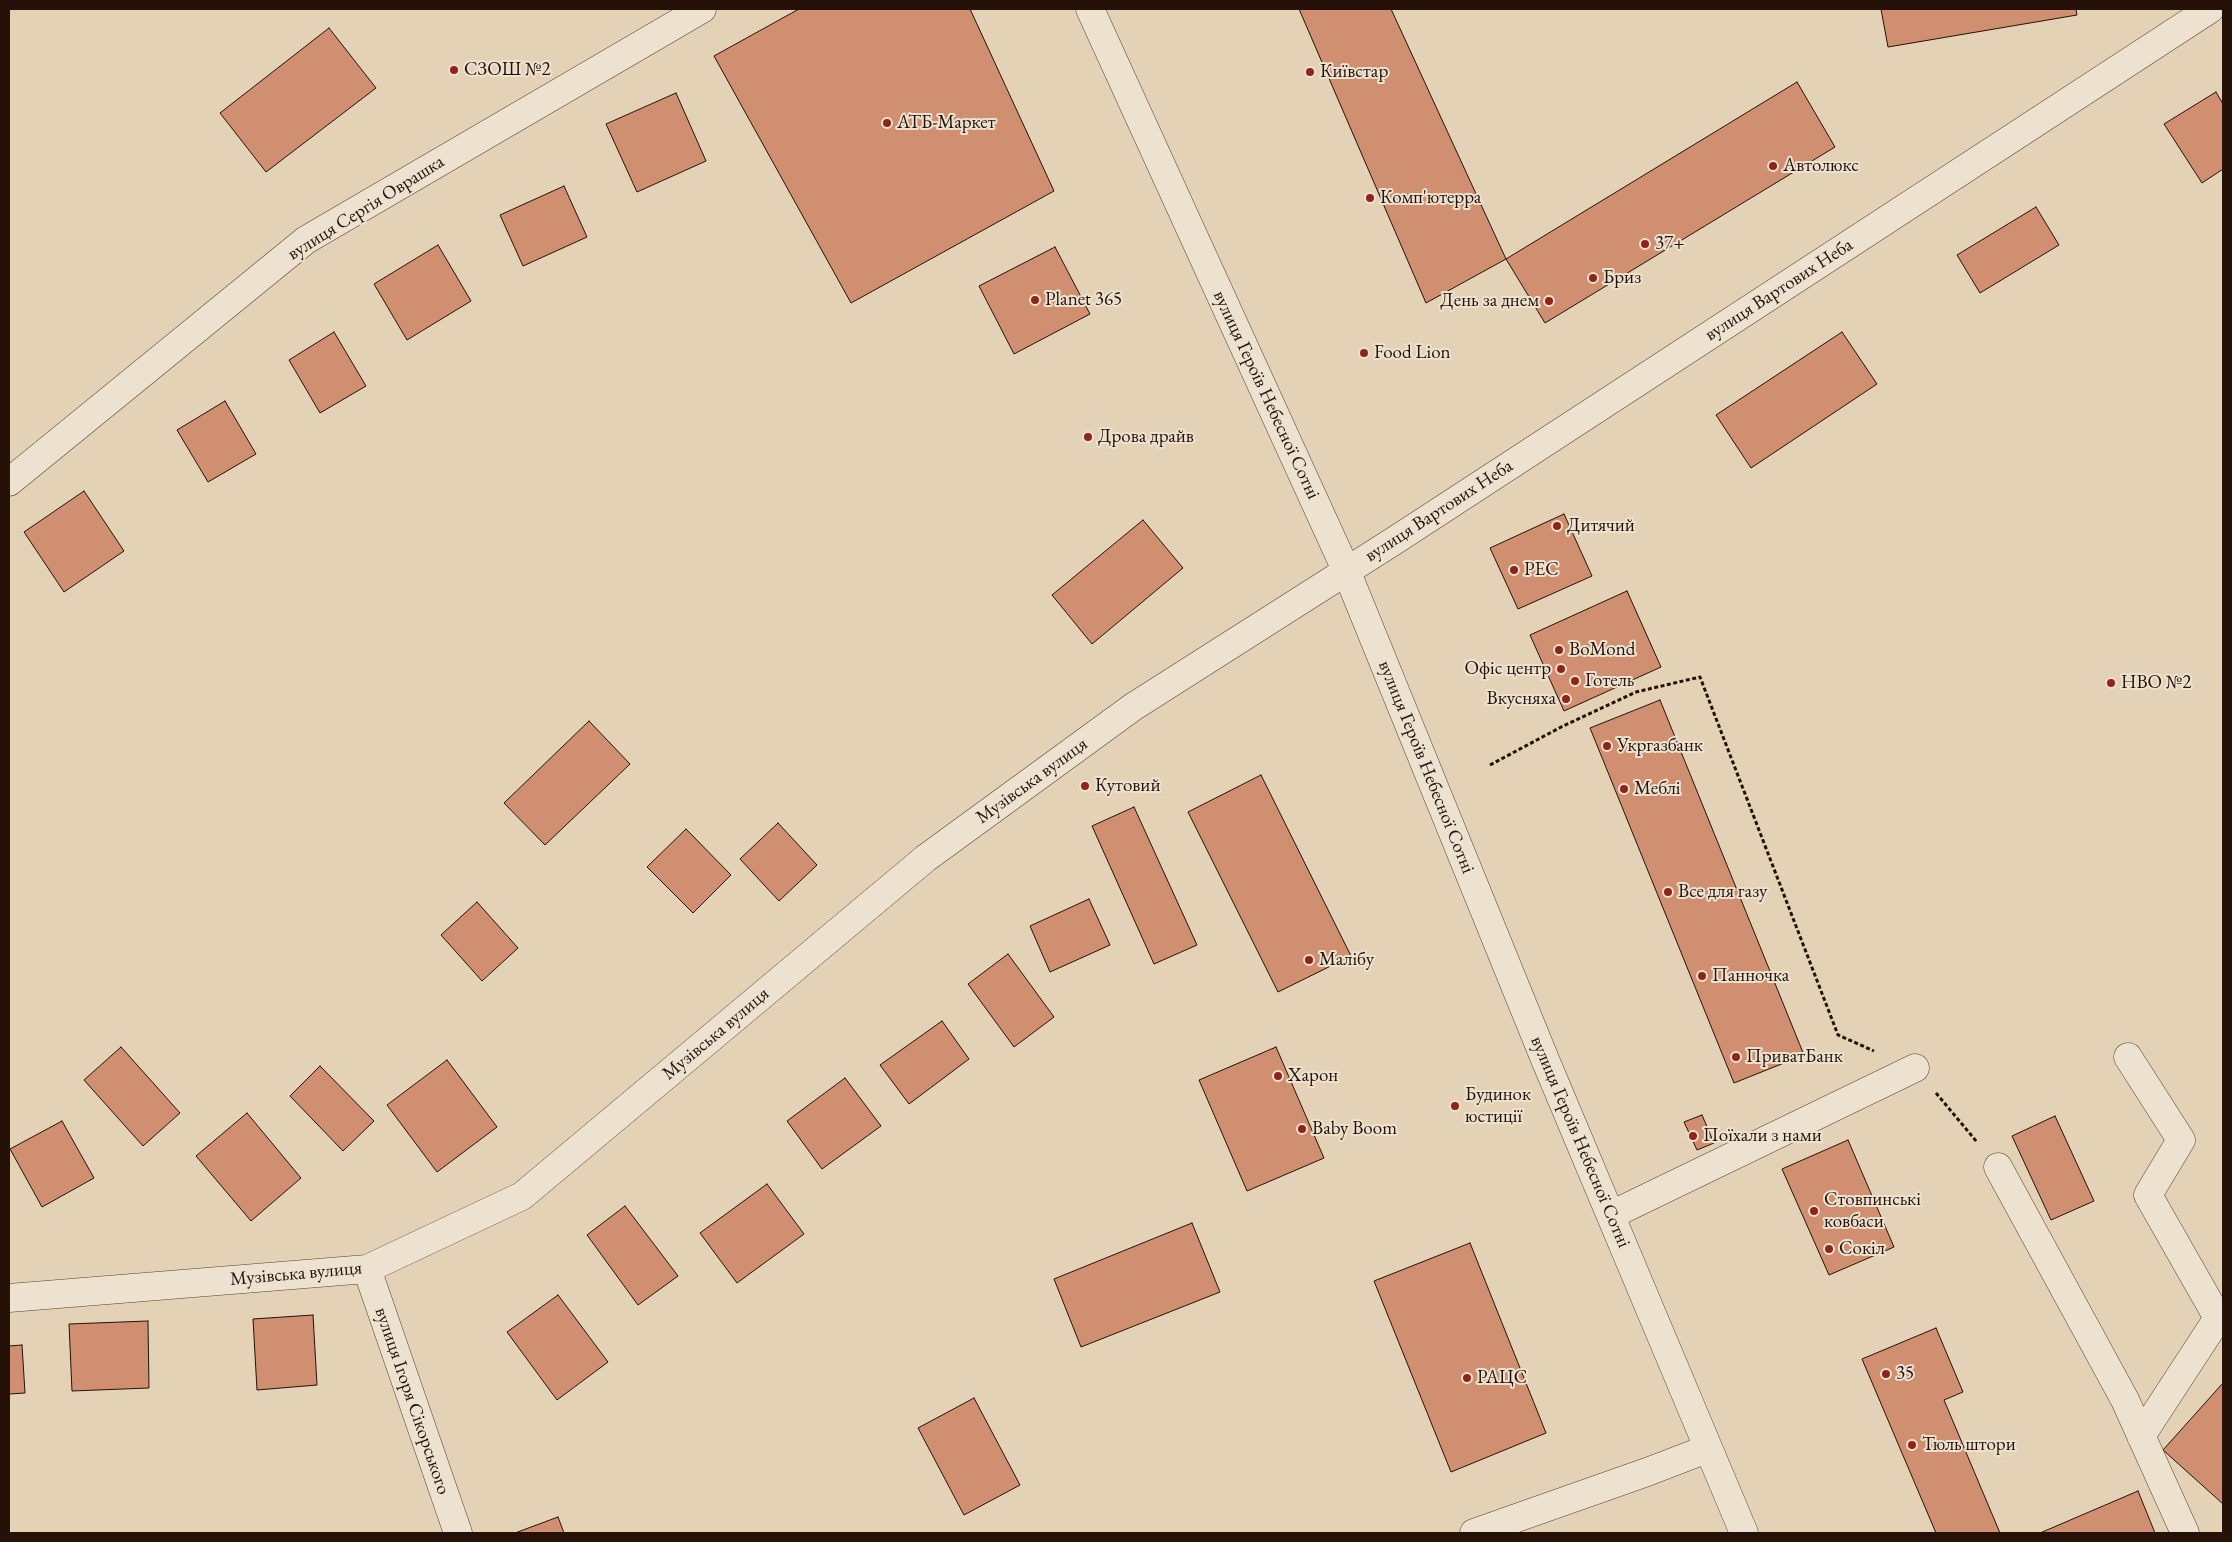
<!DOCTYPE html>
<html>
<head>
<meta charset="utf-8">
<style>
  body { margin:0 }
  #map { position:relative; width:2232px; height:1542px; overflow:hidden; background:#e4d2b6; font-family:"EB Garamond",serif }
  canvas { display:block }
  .frame { position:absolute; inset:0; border:10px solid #251107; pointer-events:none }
</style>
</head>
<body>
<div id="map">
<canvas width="2232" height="1542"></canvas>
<div class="frame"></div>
</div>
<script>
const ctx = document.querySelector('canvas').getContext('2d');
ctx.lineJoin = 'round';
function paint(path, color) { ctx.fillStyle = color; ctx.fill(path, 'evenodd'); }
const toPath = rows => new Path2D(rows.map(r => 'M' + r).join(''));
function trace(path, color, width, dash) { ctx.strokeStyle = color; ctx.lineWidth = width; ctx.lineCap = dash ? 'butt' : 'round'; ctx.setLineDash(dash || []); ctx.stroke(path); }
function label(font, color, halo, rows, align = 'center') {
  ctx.font = font + ' "EB Garamond",serif'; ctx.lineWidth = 4; ctx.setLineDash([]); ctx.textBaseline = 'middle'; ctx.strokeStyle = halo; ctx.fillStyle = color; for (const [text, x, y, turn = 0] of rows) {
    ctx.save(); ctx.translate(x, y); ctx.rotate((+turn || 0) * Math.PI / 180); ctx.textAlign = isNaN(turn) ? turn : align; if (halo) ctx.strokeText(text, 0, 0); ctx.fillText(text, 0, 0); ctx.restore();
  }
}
const building = toPath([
  [799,9,970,9,1054,191,851,303,714,56,799,9],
  [1299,9,1391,9,1506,259,1426,303,1299,9],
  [1881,9,2076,9,2077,15,1888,47,1881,9],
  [329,28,376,88,266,172,220,113,329,28],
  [1797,82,1835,147,1545,323,1506,259,1797,82],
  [2216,92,2223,104,2223,169,2202,183,2164,124,2216,92],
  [676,93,706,161,637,192,606,124,676,93],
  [564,186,587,237,523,266,500,215,564,186],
  [2036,207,2059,245,1980,293,1957,255,2036,207],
  [438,245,471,301,407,340,374,284,438,245],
  [1055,247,1090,314,1014,354,979,286,1055,247],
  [334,332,366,386,320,413,289,360,334,332],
  [1842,332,1877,384,1751,468,1716,415,1842,332],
  [225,401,256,454,208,482,177,430,225,401],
  [84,491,124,551,64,592,24,532,84,491],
  [1564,514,1592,576,1518,609,1490,548,1564,514],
  [1143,520,1183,568,1092,644,1052,595,1143,520],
  [1627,591,1661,667,1564,711,1530,635,1627,591],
  [1660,700,1804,1055,1734,1083,1590,728,1660,700],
  [589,721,630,764,545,845,504,803,589,721],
  [1261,775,1351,956,1278,992,1188,812,1261,775],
  [1134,807,1197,945,1154,964,1092,826,1134,807],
  [778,823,817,865,779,901,740,859,778,823],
  [686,829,731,875,693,913,647,867,686,829],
  [1089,899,1110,945,1050,972,1030,926,1089,899],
  [477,902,518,948,482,981,441,935,477,902],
  [1008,954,1054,1017,1014,1047,968,984,1008,954],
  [942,1021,969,1059,909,1104,880,1065,942,1021],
  [121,1047,180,1113,143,1146,84,1080,121,1047],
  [1276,1047,1324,1158,1247,1191,1199,1080,1276,1047],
  [447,1060,497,1127,437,1172,387,1105,447,1060],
  [320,1066,374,1121,343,1151,290,1096,320,1066],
  [845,1078,881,1126,822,1169,787,1121,845,1078],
  [247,1113,301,1178,251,1221,196,1156,247,1113],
  [1702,1115,1714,1143,1697,1150,1684,1122,1702,1115],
  [2055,1116,2094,1201,2051,1220,2012,1136,2055,1116],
  [62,1121,94,1178,42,1207,10,1149,62,1121],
  [1848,1140,1894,1247,1829,1275,1782,1169,1848,1140],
  [767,1184,804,1234,737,1283,700,1233,767,1184],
  [625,1206,678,1276,638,1305,587,1235,625,1206],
  [1192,1223,1220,1292,1081,1347,1054,1279,1192,1223],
  [1470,1243,1546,1433,1451,1472,1374,1281,1470,1243],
  [558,1295,608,1362,557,1400,507,1332,558,1295],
  [313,1315,317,1385,257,1390,253,1319,313,1315],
  [148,1321,149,1388,72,1391,69,1324,148,1321],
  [1936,1328,1963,1392,1944,1400,2000,1533,1936,1533,1862,1359,1936,1328],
  [22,1345,25,1393,9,1394,9,1346,22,1345],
  [2223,1383,2223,1504,2163,1450,2223,1383],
  [974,1398,1020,1485,964,1515,918,1428,974,1398],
  [2138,1491,2155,1533,2040,1533,2138,1491],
  [558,1517,564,1533,515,1533,558,1517]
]);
const path = toPath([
  [1490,765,1563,726,1636,692,1700,677,1838,1035,1874,1051],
  [1936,1093,1977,1142]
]);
const minor = toPath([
  [1090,9,1346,570,1544,1057,1744,1533],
  [9,482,306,240,702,9],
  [2128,1057,2181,1140,2148,1195,2218,1318,2141,1436],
  [1998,1167,2125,1400,2185,1533],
  [1611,1215,1915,1068],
  [367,1269,458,1533],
  [9,1298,367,1269,522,1196,926,858,1133,707,1397,539,2210,9],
  [1474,1533,1647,1472,1707,1449]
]);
const markers = [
  [454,70,5,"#8f2418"],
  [1310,72,5,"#8f2418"],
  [887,123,5,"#8f2418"],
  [1773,166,5,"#8f2418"],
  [1370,198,5,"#8f2418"],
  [1645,244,5,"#8f2418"],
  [1593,278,5,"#8f2418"],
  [1035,300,5,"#8f2418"],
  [1549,301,5,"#8f2418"],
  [1364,353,5,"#8f2418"],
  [1088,437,5,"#8f2418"],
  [1557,526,5,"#8f2418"],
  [1514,570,5,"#8f2418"],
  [1559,650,5,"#8f2418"],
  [1561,669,5,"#8f2418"],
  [1575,681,5,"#8f2418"],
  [2111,683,5,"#8f2418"],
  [1566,699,5,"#8f2418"],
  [1607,746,5,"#8f2418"],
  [1085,786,5,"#8f2418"],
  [1624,789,5,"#8f2418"],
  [1668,892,5,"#8f2418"],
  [1309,960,5,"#8f2418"],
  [1702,976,5,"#8f2418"],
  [1736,1057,5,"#8f2418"],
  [1278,1076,5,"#8f2418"],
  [1455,1106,5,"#8f2418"],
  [1302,1129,5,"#8f2418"],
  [1693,1136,5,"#8f2418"],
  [1814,1211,5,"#8f2418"],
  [1829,1249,5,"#8f2418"],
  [1886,1374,5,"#8f2418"],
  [1467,1378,5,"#8f2418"],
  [1912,1445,5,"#8f2418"]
];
const poiNames = [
  ["СЗОШ №2",464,70],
  ["Київстар",1320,72],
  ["АТБ-Маркет",897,123],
  ["Автолюкс",1783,166],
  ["Комп'ютерра",1380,198],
  ["37+",1655,244],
  ["Бриз",1603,278],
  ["Planet 365",1045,300],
  ["День за днем",1539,301,"right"],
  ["Food Lion",1374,353],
  ["Дрова драйв",1098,437],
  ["Дитячий",1567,526],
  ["РЕС",1524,570],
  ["BoMond",1569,650],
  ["Офіс центр",1551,669,"right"],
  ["Готель",1585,681],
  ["НВО №2",2121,683],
  ["Вкусняха",1556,699,"right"],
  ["Укргазбанк",1617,746],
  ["Кутовий",1095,786],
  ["Меблі",1634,789],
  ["Все для газу",1678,892],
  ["Малібу",1319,960],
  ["Панночка",1712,976],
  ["ПриватБанк",1746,1057],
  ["Харон",1288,1076],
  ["Будинок",1465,1095],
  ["юстиції",1465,1117],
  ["Baby Boom",1312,1129],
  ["Поїхали з нами",1703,1136],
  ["Стовпинські",1824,1200],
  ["ковбаси",1824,1222],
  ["Сокіл",1839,1249],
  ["35",1896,1374],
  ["РАЦС",1477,1378],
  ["Тюль штори",1922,1445]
];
const streetNames = [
  ["вулиця Сергія Оврашка",366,208,-32],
  ["вулиця Вартових Неба",1779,290,-33],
  ["вулиця Героїв Небесної Сотні",1266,395,65],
  ["вулиця Вартових Неба",1439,511,-33],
  ["вулиця Героїв Небесної Сотні",1426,767,68],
  ["Музівська вулиця",1032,781,-36],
  ["Музівська вулиця",716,1034,-40],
  ["вулиця Героїв Небесної Сотні",1580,1142,67],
  ["Музівська вулиця",296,1274,-5],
  ["вулиця Ігоря Сікорського",412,1401,71]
];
paint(building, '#d08f70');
trace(building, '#251107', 1);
trace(minor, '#554133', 29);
trace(path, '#251107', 3, [4, 2.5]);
trace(minor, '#ede2d0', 28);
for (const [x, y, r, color] of markers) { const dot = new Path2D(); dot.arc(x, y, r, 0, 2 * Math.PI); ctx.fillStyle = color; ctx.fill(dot); trace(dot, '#ede2d0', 2); }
label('19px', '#251107', '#ede2d0', poiNames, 'left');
label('19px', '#251107', '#ede2d0', streetNames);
</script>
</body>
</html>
